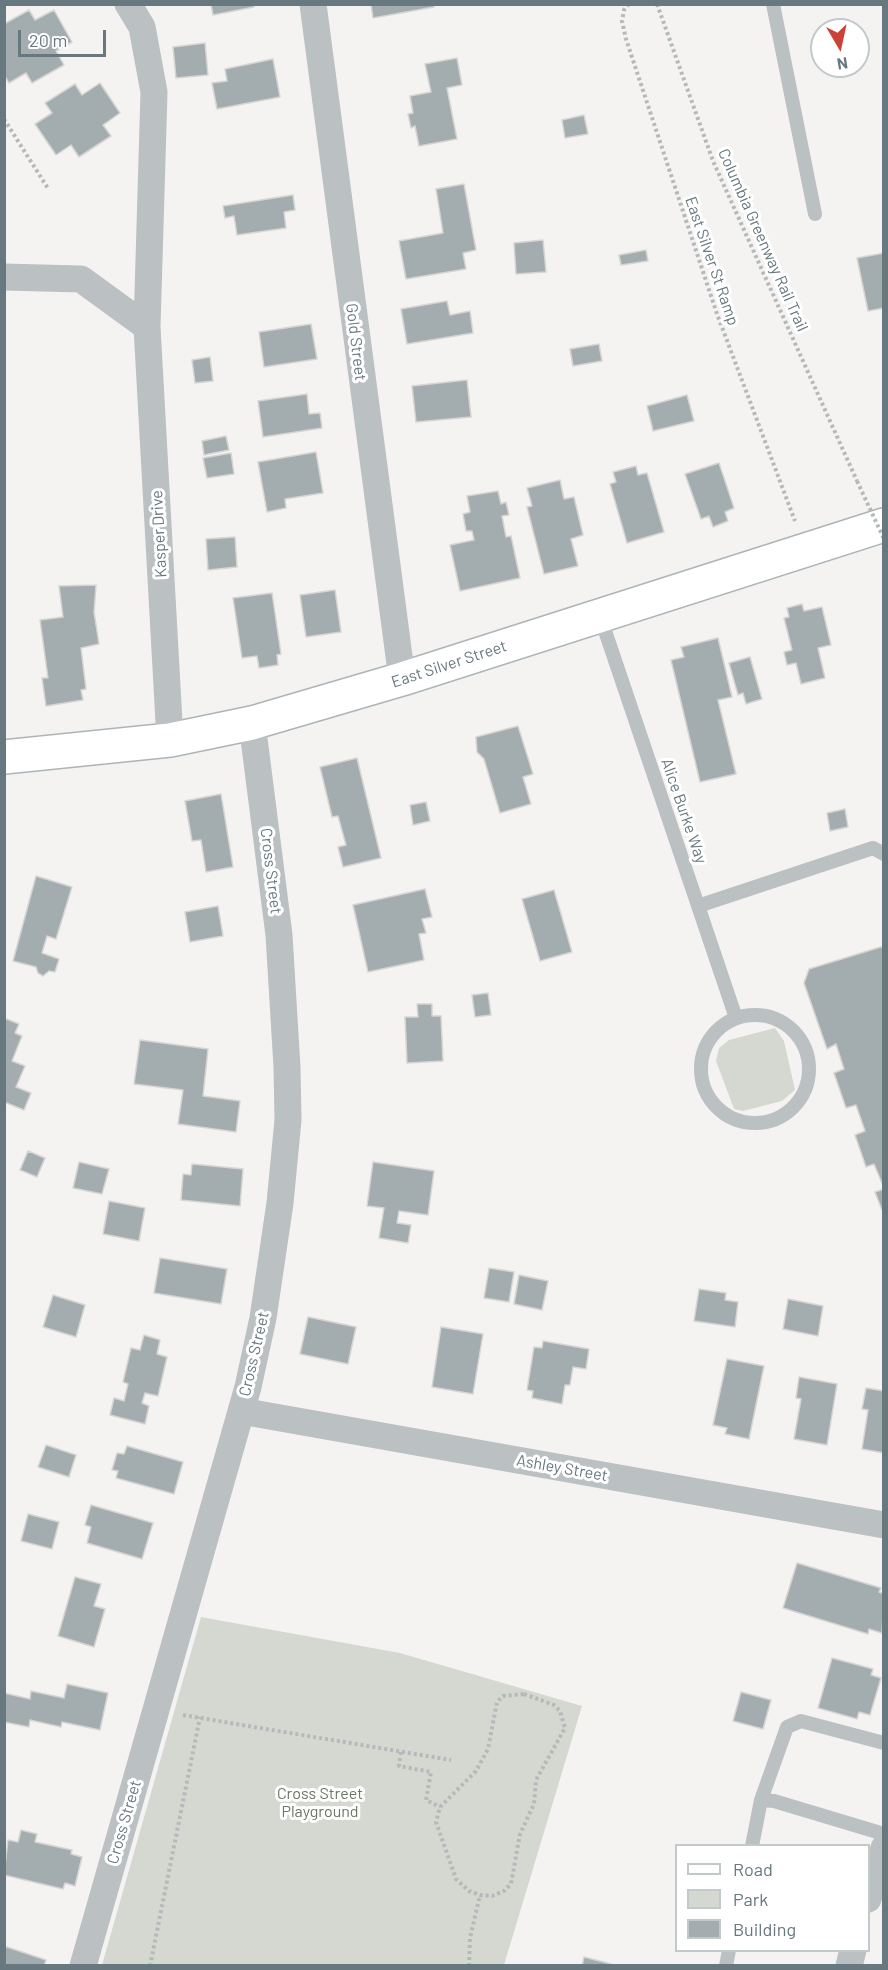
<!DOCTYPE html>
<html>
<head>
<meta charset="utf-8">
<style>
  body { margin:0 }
  #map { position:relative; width:888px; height:1970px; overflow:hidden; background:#f4f3f1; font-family:Barlow,sans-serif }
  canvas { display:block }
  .frame { position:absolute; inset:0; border:6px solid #67787e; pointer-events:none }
  .legend { position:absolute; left:675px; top:1844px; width:195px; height:108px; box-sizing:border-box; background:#fff; border:2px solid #c2c9cb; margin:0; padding:8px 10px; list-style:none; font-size:18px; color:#67787e }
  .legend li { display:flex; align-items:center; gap:12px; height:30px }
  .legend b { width:30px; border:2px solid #c2c9cb }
  .north { position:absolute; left:810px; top:18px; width:60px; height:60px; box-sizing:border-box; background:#fff; border:2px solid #c2c9cb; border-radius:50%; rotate:171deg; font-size:16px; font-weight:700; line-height:24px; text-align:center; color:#67787e }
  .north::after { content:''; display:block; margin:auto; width:21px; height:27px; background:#cc4239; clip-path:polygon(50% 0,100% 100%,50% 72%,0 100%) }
  .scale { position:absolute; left:18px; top:30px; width:88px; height:27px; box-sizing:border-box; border:3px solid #67787e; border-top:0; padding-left:8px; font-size:18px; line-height:21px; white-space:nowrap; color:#67787e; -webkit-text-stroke:4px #fff; paint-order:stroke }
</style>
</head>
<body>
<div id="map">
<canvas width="888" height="1970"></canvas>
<div class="frame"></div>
<ul class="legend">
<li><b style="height:8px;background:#fff"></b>Road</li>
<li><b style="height:16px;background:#d5d8d0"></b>Park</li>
<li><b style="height:16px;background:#a3acaf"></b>Building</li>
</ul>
<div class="north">N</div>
<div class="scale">20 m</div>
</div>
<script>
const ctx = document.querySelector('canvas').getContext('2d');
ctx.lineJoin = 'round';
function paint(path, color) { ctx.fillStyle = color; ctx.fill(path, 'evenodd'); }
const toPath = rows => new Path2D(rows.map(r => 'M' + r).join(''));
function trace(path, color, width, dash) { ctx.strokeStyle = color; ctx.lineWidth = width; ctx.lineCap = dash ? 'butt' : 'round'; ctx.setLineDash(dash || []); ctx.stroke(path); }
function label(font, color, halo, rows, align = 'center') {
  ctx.font = font + ' Barlow,sans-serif'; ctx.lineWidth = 6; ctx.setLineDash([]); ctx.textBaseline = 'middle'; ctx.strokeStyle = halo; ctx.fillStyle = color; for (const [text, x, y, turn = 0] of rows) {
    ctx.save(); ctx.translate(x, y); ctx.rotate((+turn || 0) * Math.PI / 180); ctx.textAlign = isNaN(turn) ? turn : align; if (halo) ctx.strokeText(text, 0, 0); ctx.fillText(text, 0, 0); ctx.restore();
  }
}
const green = toPath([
  [775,1028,784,1041,795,1090,782,1101,743,1111,734,1109,716,1061,719,1048,729,1040],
  [201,1617,400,1653,582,1706,504,1965,102,1965]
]);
const building = toPath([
  [211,4,254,4,254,7,213,15,211,4],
  [371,4,434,4,434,7,373,18,371,4],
  [29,10,35,20,54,10,72,42,56,51,64,65,32,83,26,73,9,83,4,75,4,24,29,10],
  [205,43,208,75,176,78,173,47,205,43],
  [457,58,462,85,447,88,457,139,419,146,415,126,411,128,408,114,413,113,410,96,431,92,425,64,457,58],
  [273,59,280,97,217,109,212,83,227,81,225,69,273,59],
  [100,83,120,113,103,125,111,136,79,157,71,145,56,155,35,124,52,113,45,103,75,84,82,95,100,83],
  [584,115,588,134,565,138,562,120,584,115],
  [464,184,476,250,463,253,466,269,406,279,399,241,443,233,436,189,464,184],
  [293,195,295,210,284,212,286,228,237,235,234,216,225,218,223,206,293,195],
  [543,240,546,272,516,274,514,243,543,240],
  [646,250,648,261,621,265,619,255,646,250],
  [884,253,884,308,868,311,857,258,884,253],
  [447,301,450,315,470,311,473,333,407,344,401,309,447,301],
  [311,324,317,359,264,367,259,332,311,324],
  [599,344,602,361,573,366,570,349,599,344],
  [210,357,213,381,195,383,192,360,210,357],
  [467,380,471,417,416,422,412,386,467,380],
  [307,394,309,414,320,413,322,428,263,437,258,401,307,394],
  [687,395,694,421,653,431,647,406,687,395],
  [226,436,229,450,204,455,202,441,226,436],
  [316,452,323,493,285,499,286,508,267,512,258,462,316,452],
  [231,453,234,474,207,478,203,458,231,453],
  [719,463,734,508,725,512,728,521,713,527,709,516,701,519,685,474,719,463],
  [636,466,638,475,647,473,664,532,627,543,610,484,616,482,613,472,636,466],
  [560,480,564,499,574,497,583,535,571,539,578,566,544,574,527,507,532,506,527,488,560,480],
  [498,491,501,504,506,502,509,515,502,516,506,537,511,536,520,578,460,591,450,545,474,540,472,531,466,531,463,514,470,512,467,496,498,491],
  [235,537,237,567,208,570,206,539,235,537],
  [96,585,94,612,99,644,81,648,86,689,81,690,83,700,46,706,42,678,48,678,40,620,63,617,59,586,96,585],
  [335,590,341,632,306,637,300,595,335,590],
  [272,593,281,654,277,655,278,665,259,668,257,656,242,658,233,598,272,593],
  [802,604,804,611,822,607,831,645,818,648,825,678,801,684,796,663,787,665,784,652,792,650,784,618,789,617,787,608,802,604],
  [718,638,732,697,718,700,736,774,700,782,671,660,684,657,681,647,718,638],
  [750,657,762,699,746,704,743,693,738,695,729,663,750,657],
  [518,726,533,774,523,777,531,804,500,813,484,759,477,752,476,737,518,726],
  [357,758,381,858,343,867,338,847,346,845,338,816,332,817,320,767,357,758],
  [221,794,233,867,206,872,201,840,192,841,185,801,221,794],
  [426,802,430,821,413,825,410,805,426,802],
  [845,809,848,827,830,831,827,813,845,809],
  [36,876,72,887,56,939,47,936,42,953,59,959,55,972,49,971,43,976,38,973,36,967,13,961,36,876],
  [425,889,432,917,422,919,426,933,419,934,424,960,368,972,353,905,425,889],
  [554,890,572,952,540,961,522,899,554,890],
  [218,906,223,936,190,942,185,912,218,906],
  [884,946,884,1188,874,1164,866,1167,855,1135,865,1131,856,1105,846,1108,834,1073,844,1069,836,1044,827,1049,804,983,809,969,884,946],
  [488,993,491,1015,475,1017,472,995,488,993],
  [417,1004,432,1004,432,1016,441,1016,443,1061,407,1063,405,1017,418,1017,417,1004],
  [4,1018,19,1024,15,1033,22,1036,12,1061,25,1066,16,1087,31,1093,24,1110,4,1102,4,1018],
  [140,1040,208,1049,203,1096,240,1101,236,1132,178,1124,183,1090,134,1084,140,1040],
  [28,1151,45,1158,37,1177,20,1170,28,1151],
  [79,1162,109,1169,102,1194,73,1188,79,1162],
  [373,1162,434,1171,428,1215,399,1211,397,1223,411,1225,408,1243,379,1238,384,1208,367,1206,373,1162],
  [192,1164,243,1169,240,1206,181,1200,183,1174,191,1175,192,1164],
  [884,1189,884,1209,882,1210,875,1192,884,1189],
  [109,1201,145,1208,139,1241,103,1234,109,1201],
  [160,1258,227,1269,221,1304,154,1293,160,1258],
  [489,1268,514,1272,509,1302,484,1298,489,1268],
  [519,1275,548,1281,542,1310,514,1304,519,1275],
  [699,1289,726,1293,725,1300,738,1302,735,1327,694,1321,699,1289],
  [53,1295,85,1305,76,1337,43,1327,53,1295],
  [788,1299,823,1306,818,1336,783,1329,788,1299],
  [308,1317,356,1327,348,1364,300,1354,308,1317],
  [441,1327,483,1334,473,1394,432,1387,441,1327],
  [144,1335,160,1340,157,1354,167,1357,158,1396,145,1393,142,1403,149,1406,145,1424,110,1415,114,1398,124,1401,128,1384,123,1382,131,1348,140,1350,144,1335],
  [543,1341,589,1349,586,1369,573,1367,570,1385,565,1385,562,1404,532,1398,533,1391,527,1390,534,1347,542,1348,543,1341],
  [727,1359,764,1366,749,1439,725,1434,727,1428,713,1425,727,1359],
  [799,1377,837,1384,827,1445,794,1439,801,1399,796,1398,799,1377],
  [866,1388,884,1391,884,1453,862,1449,868,1410,862,1409,866,1388],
  [46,1445,76,1455,69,1477,38,1467,46,1445],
  [127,1446,183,1462,174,1494,116,1478,118,1471,112,1470,117,1453,124,1454,127,1446],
  [91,1505,153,1523,142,1559,87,1543,91,1527,85,1525,91,1505],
  [28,1514,59,1522,52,1549,21,1541,28,1514],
  [797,1563,881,1588,879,1592,884,1594,882,1633,869,1629,868,1634,783,1608,797,1563],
  [75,1577,101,1584,94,1606,105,1609,94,1647,58,1636,75,1577],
  [832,1658,873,1669,871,1675,881,1678,870,1715,859,1712,857,1719,818,1708,832,1658],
  [67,1684,108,1693,100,1730,62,1722,61,1727,30,1720,29,1727,4,1722,4,1693,30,1699,31,1691,64,1698,67,1684],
  [741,1692,771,1700,763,1729,733,1721,741,1692],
  [21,1830,37,1834,35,1842,72,1850,71,1854,82,1857,75,1886,65,1883,63,1889,4,1875,8,1840,18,1842,21,1830],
  [4,1946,46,1960,44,1966,4,1966,4,1946],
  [584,1957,611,1964,611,1966,582,1966,584,1957]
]);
const path = toPath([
  [629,4,624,10,622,21,626,39,717,314,795,521],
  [657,4,713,161,857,481],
  [4,119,49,190],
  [524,1694,554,1705,560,1711,565,1728,536,1780,534,1804,520,1834,511,1884,504,1891,492,1896,480,1895,469,1891,456,1879,436,1822,440,1807,476,1771,488,1749,497,1702,503,1696,524,1694],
  [183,1715,451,1760],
  [401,1752,399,1766,431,1772,426,1800,440,1807],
  [150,1966,200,1717],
  [469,1966,470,1938,480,1895]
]);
const service = toPath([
  [773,4,815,214],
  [600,616,736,1018],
  [698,906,873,848,884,854],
  '701 1069a54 54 0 1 1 108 0a54 54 0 1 1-108 0Z',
  [761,1800,787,1727,801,1721,884,1743],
  [752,1846,761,1800,774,1801,884,1834],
  [726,1966,729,1950]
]);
const minor = toPath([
  [128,4,142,27,154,92,147,327,170,740],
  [313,4,402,679],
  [4,277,81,279,147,327],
  [241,1411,884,1525],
  [868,1899,884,1848],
  [83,1966,248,1387,263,1318,280,1203,288,1120,287,1067,279,935,252,723],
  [849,1966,853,1950]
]);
const secondary = toPath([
  [4,757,170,740,252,723,402,679,884,525]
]);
const pathBridge = toPath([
  [857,481,884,539]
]);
const streetNames = [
  ["Columbia Greenway Rail Trail",763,240,66],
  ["East Silver St Ramp",712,261,71],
  ["Gold Street",356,342,83],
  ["Kasper Drive",159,534,-93],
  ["East Silver Street",449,664,-18],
  ["Alice Burke Way",684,811,71],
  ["Cross Street",271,871,83],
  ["Cross Street",254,1354,-77],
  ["Ashley Street",562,1468,10],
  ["Cross Street",124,1822,-74]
];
const parkNames = [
  ["Cross Street",320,1794],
  ["Playground",320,1812]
];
paint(green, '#d5d8d0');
paint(building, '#a3acaf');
trace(building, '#d5d5d3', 1.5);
trace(secondary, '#aeb4b6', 36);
trace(path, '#b5b9ba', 4, [3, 3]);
trace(service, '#bbc0c2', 14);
trace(minor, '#bbc0c2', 27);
trace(secondary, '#fff', 33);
trace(pathBridge, '#b5b9ba', 4, [3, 3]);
label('16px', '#67787e', '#fff', streetNames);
label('16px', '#6b7665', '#fff', parkNames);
</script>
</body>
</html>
